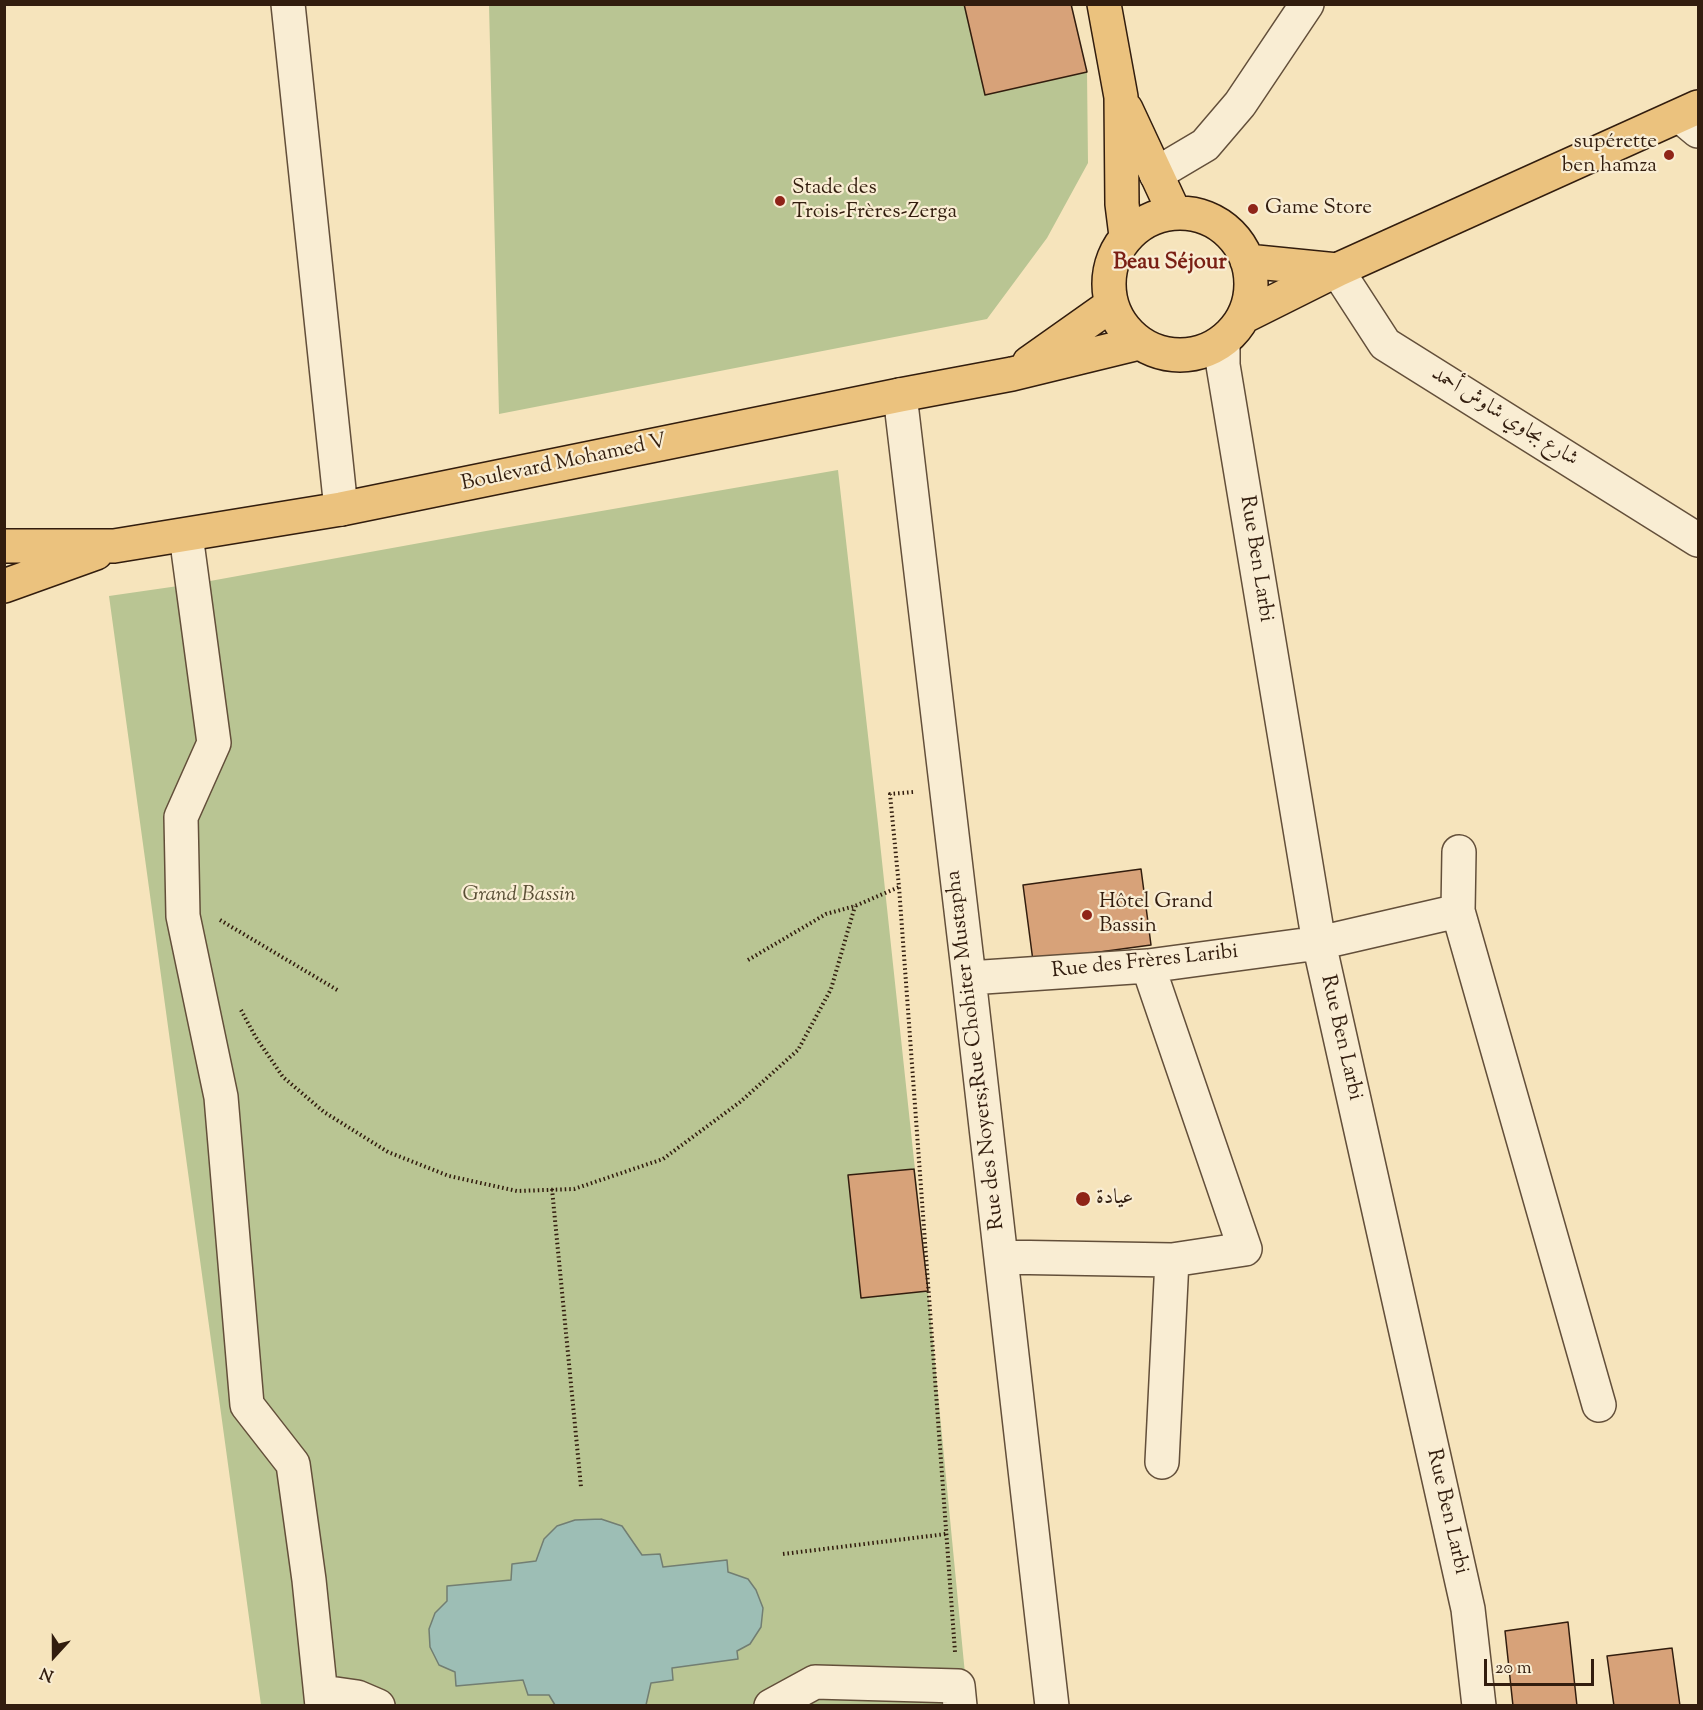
<!DOCTYPE html>
<html>
<head>
<meta charset="utf-8">
<style>
  body { margin:0 }
  #map { position:relative; width:1703px; height:1710px; overflow:hidden; background:#f6e4bc; font-family:"Sorts Mill Goudy",serif }
  canvas { display:block }
  .frame { position:absolute; inset:0; border:6px solid #321d0e; pointer-events:none }
  .north { position:absolute; left:24px; top:1626px; width:60px; height:60px; -webkit-text-stroke:4px #f9edd3; paint-order:stroke; rotate:201deg; font-size:16px; font-weight:700; line-height:24px; text-align:center; color:#321d0e }
  .north::after { content:''; display:block; margin:auto; width:21px; height:27px; background:#321d0e; clip-path:polygon(50% 0,100% 100%,50% 72%,0 100%) }
  .scale { position:absolute; left:1484px; top:1659px; width:110px; height:27px; box-sizing:border-box; border:3px solid #321d0e; border-top:0; padding-left:8px; font-size:18px; line-height:21px; white-space:nowrap; color:#321d0e; -webkit-text-stroke:4px #f9edd3; paint-order:stroke }
</style>
</head>
<body>
<div id="map">
<canvas width="1703" height="1710"></canvas>
<div class="frame"></div>
<div class="north">N</div>
<div class="scale">20 m</div>
</div>
<script>
const ctx = document.querySelector('canvas').getContext('2d');
ctx.lineJoin = 'round';
function paint(path, color) { ctx.fillStyle = color; ctx.fill(path, 'evenodd'); }
const toPath = rows => new Path2D(rows.map(r => 'M' + r).join(''));
function trace(path, color, width, dash) { ctx.strokeStyle = color; ctx.lineWidth = width; ctx.lineCap = dash ? 'butt' : 'round'; ctx.setLineDash(dash || []); ctx.stroke(path); }
function label(font, color, halo, rows, align = 'center') {
  ctx.font = font + ' "Sorts Mill Goudy",Amiri,serif'; ctx.lineWidth = 4.5; ctx.setLineDash([]); ctx.textBaseline = 'middle'; ctx.strokeStyle = halo; ctx.fillStyle = color; for (const [text, x, y, turn = 0] of rows) {
    ctx.save(); ctx.translate(x, y); ctx.rotate((+turn || 0) * Math.PI / 180); ctx.textAlign = isNaN(turn) ? turn : align; if (halo) ctx.strokeText(text, 0, 0); ctx.fillText(text, 0, 0); ctx.restore();
  }
}
const green = toPath([
  [489,5,1071,5,1087,72,1088,163,1047,238,987,319,499,414],
  [838,470,878,824,928,1291,968,1705,261,1705,109,596,199,583,486,531]
]);
const water = toPath([
  [601,1519,622,1526,642,1555,660,1554,663,1567,727,1560,728,1572,748,1579,756,1590,763,1608,761,1627,750,1644,737,1651,738,1659,672,1668,673,1680,651,1683,646,1705,555,1705,549,1695,528,1695,523,1680,456,1686,455,1672,439,1665,430,1647,429,1629,435,1613,447,1601,447,1586,511,1580,512,1564,536,1561,544,1539,557,1526,575,1520,601,1519]
]);
const building = toPath([
  [964,4,1071,4,1087,72,985,95,964,4],
  [1141,869,1151,945,1033,961,1023,885,1141,869],
  [914,1169,928,1291,861,1298,848,1175,914,1169],
  [1568,1622,1577,1706,1513,1706,1505,1631,1568,1622],
  [1672,1648,1680,1706,1614,1706,1607,1656,1672,1648]
]);
const path = toPath([
  [913,792,890,794,899,887,955,1652],
  [220,920,339,991],
  [748,960,826,914,855,906,899,887],
  [241,1010,255,1036,283,1077,324,1112,388,1152,449,1176,517,1191,574,1189,663,1159,740,1102,798,1050,831,989,855,906],
  [552,1189,581,1487],
  [783,1554,946,1534]
]);
const minor = toPath([
  [288,4,341,509],
  [1680,116,1698,131],
  [1156,174,1205,145,1240,104,1307,4],
  [1337,270,1385,344,1698,540],
  [1223,341,1223,365,1319,943,1468,1609,1479,1706],
  [900,395,969,978,1052,1706],
  [186,535,214,743,181,817,183,916,221,1097,247,1405,293,1464,309,1580,322,1706],
  [1459,852,1458,911,1599,1405],
  [969,978,1148,966,1319,943,1458,911],
  [1001,1257,1172,1260,1245,1249,1148,966],
  [1162,1462,1172,1260],
  [322,1692,357,1697,378,1706],
  [771,1706,815,1682,958,1686,960,1706]
]);
const major = toPath([
  [1104,4,1121,97,1122,204,1126,236],
  [1126,109,1174,212],
  '1109 284a71 71 0 1 1 142 0a71 71 0 1 1-142 0Z',
  [1247,261,1337,270],
  [1243,317,1337,270,1698,107],
  [1029,363,1111,305],
  [4,546,114,546,341,509,900,395,1012,374,1139,343],
  [4,586,96,553]
]);
const markers = [
  [1669,155,6,"#8f2418"],
  [780,201,6,"#8f2418"],
  [1253,209,6,"#8f2418"],
  [1087,915,6,"#8f2418"],
  [1083,1199,8,"#8f2418"]
];
const poiNames = [
  ["supérette",1657,143,"right"],
  ["ben hamza",1657,167,"right"],
  ["Stade des",792,189],
  ["Trois-Frères-Zerga",792,213],
  ["Game Store",1265,209],
  ["Hôtel Grand",1099,903],
  ["Bassin",1099,927],
  ["عيادة",1096,1199]
];
const streetNames = [
  ["شارع بجاوي شاوش أحمد",1504,418,32],
  ["Boulevard Mohamed V",564,464,-12],
  ["Rue Ben Larbi",1255,559,81],
  ["Rue des Frères Laribi",1145,963,-6],
  ["Rue Ben Larbi",1340,1038,77],
  ["Rue des Noyers;Rue Chohiter Mustapha",977,1050,-97],
  ["Rue Ben Larbi",1446,1512,77]
];
const parkNames = [
  ["Grand Bassin",519,896]
];
const neighbourhoodNames = [
  ["Beau Séjour",1170,264]
];
paint(green, '#b9c593');
paint(water, '#9dbeb5');
trace(water, '#727e72', 1.5);
paint(building, '#d7a279');
trace(building, '#321d0e', 1.5);
trace(minor, '#634f3a', 36);
trace(major, '#321d0e', 36);
trace(path, '#321d0e', 4, [1.5, 3]);
trace(minor, '#f9edd3', 33);
trace(major, '#ebc27e', 33);
for (const [x, y, r, color] of markers) { const dot = new Path2D(); dot.arc(x, y, r, 0, 2 * Math.PI); ctx.fillStyle = color; ctx.fill(dot); trace(dot, '#f9edd3', 2); }
label('21px', '#321d0e', '#f9edd3', poiNames, 'left');
label('21px', '#321d0e', '#f9edd3', streetNames);
label('italic 21px', '#5a4f36', '#f9edd3', parkNames);
label('bold 22px', '#7a1f14', '#f9edd3', neighbourhoodNames);
</script>
</body>
</html>
